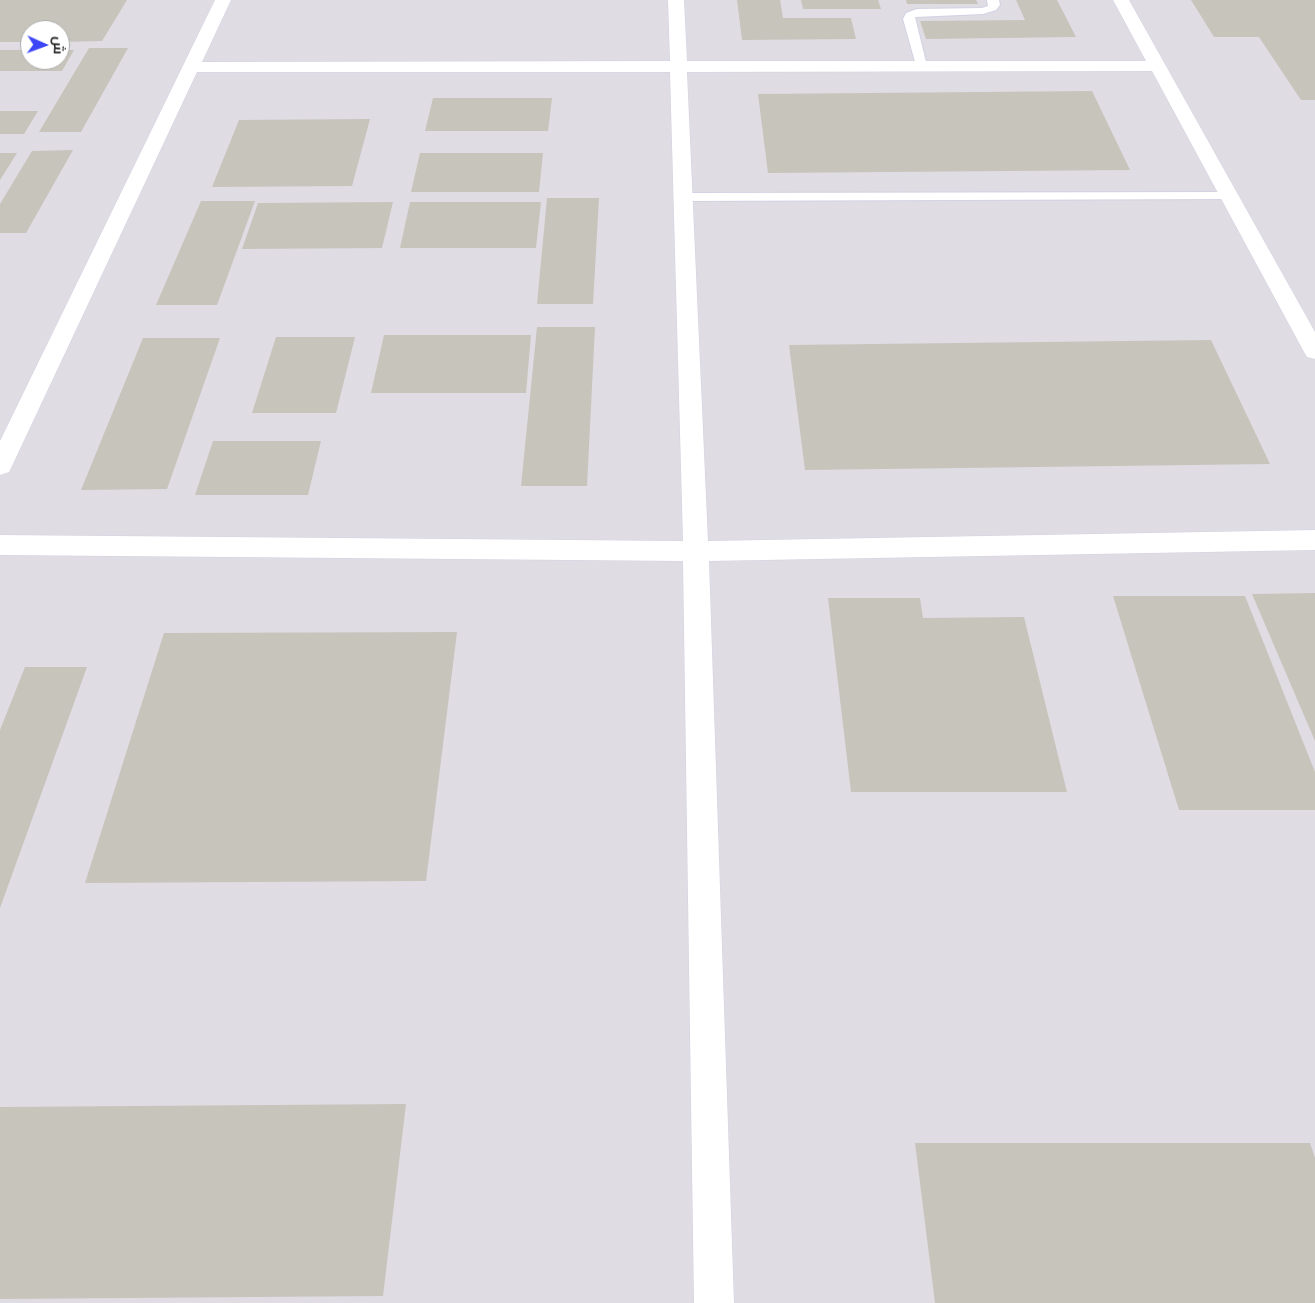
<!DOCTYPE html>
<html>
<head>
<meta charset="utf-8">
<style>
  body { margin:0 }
  #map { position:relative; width:1315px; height:1303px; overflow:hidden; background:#ece7dc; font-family:"Public Sans",Cairo,sans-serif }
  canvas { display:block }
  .north { position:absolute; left:20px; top:20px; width:50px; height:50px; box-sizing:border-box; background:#fff; border:1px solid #aaa; border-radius:50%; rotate:92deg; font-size:14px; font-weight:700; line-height:20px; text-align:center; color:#2a2a2a }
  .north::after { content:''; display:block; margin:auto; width:18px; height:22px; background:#3d46f7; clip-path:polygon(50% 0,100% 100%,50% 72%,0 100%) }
</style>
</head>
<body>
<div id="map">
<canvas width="1315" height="1303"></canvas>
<div class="north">ش</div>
</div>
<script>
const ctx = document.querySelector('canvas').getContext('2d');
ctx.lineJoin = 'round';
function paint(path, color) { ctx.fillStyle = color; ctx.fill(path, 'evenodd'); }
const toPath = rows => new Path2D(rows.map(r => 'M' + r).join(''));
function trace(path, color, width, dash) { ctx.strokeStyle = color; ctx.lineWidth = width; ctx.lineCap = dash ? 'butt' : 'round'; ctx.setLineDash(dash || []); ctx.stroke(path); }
const industrial = toPath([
  [0,0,1315,0,1315,1303,0,1303],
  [30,30,60,30,60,60,30,60]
]);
const building = toPath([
  [0,0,127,0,102,41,60,42,60,30,30,30,30,42,0,42],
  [737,0,780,0,783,18,851,18,856,39,742,40],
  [801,0,878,0,881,9,803,9],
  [906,0,976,0,978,4,907,4],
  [1016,0,1057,0,1076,37,926,39,920,21,1025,20],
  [1191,0,1315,0,1315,100,1301,100,1259,37,1214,37],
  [89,48,128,48,81,132,39,132],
  [0,50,30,50,30,60,60,60,60,50,74,50,62,71,0,71],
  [1092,91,1130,170,768,173,758,94],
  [433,98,552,98,548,131,425,131],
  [0,111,38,111,24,134,0,134],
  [370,119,352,186,212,187,239,120],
  [73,150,26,233,0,233,0,204,32,151],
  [0,153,17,153,0,180],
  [420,153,543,153,539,192,411,192],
  [547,198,599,198,593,304,537,304],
  [201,201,255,201,217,305,156,305],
  [393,202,382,248,242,249,258,203],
  [410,202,541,202,536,248,400,248],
  [537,327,595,327,587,486,521,486],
  [384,335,531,335,526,393,371,393],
  [276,337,355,337,336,413,252,413],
  [143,338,220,338,167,489,81,490],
  [1211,340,1270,464,805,470,789,345],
  [213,441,321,441,308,495,195,495],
  [1315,593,1315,741,1252,594],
  [1113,596,1245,596,1315,772,1315,810,1179,810],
  [828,598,920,598,923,618,1024,617,1067,792,851,792],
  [457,632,426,881,85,883,164,633],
  [25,667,87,667,0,908,0,730],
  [406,1104,383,1296,0,1299,0,1107],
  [915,1143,1310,1143,1315,1158,1315,1303,935,1303]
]);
const service = toPath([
  [987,0,999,0,1000,5,996,10,983,14,915,17,927,66,925,69,917,69,903,19,906,13,917,9,982,8,988,6,987,0],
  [1229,192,1236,196,1234,199,683,201,676,197,683,193,1229,192]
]);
const minor = toPath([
  [215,0,231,0,202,62,670,61,668,0,684,0,687,61,1146,61,1113,0,1129,0,1315,332,1315,359,1307,357,1304,352,1152,71,687,72,708,541,1315,530,1315,550,709,561,734,1303,694,1303,683,561,0,555,0,535,683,541,670,72,197,72,12,466,9,472,0,475,0,441,215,0]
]);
paint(industrial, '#e0dce4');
paint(building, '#c7c4bb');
trace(service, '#d1d2e3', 2);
trace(minor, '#d1d2e3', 1);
paint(service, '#fff');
paint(minor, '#fff');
</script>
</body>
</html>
